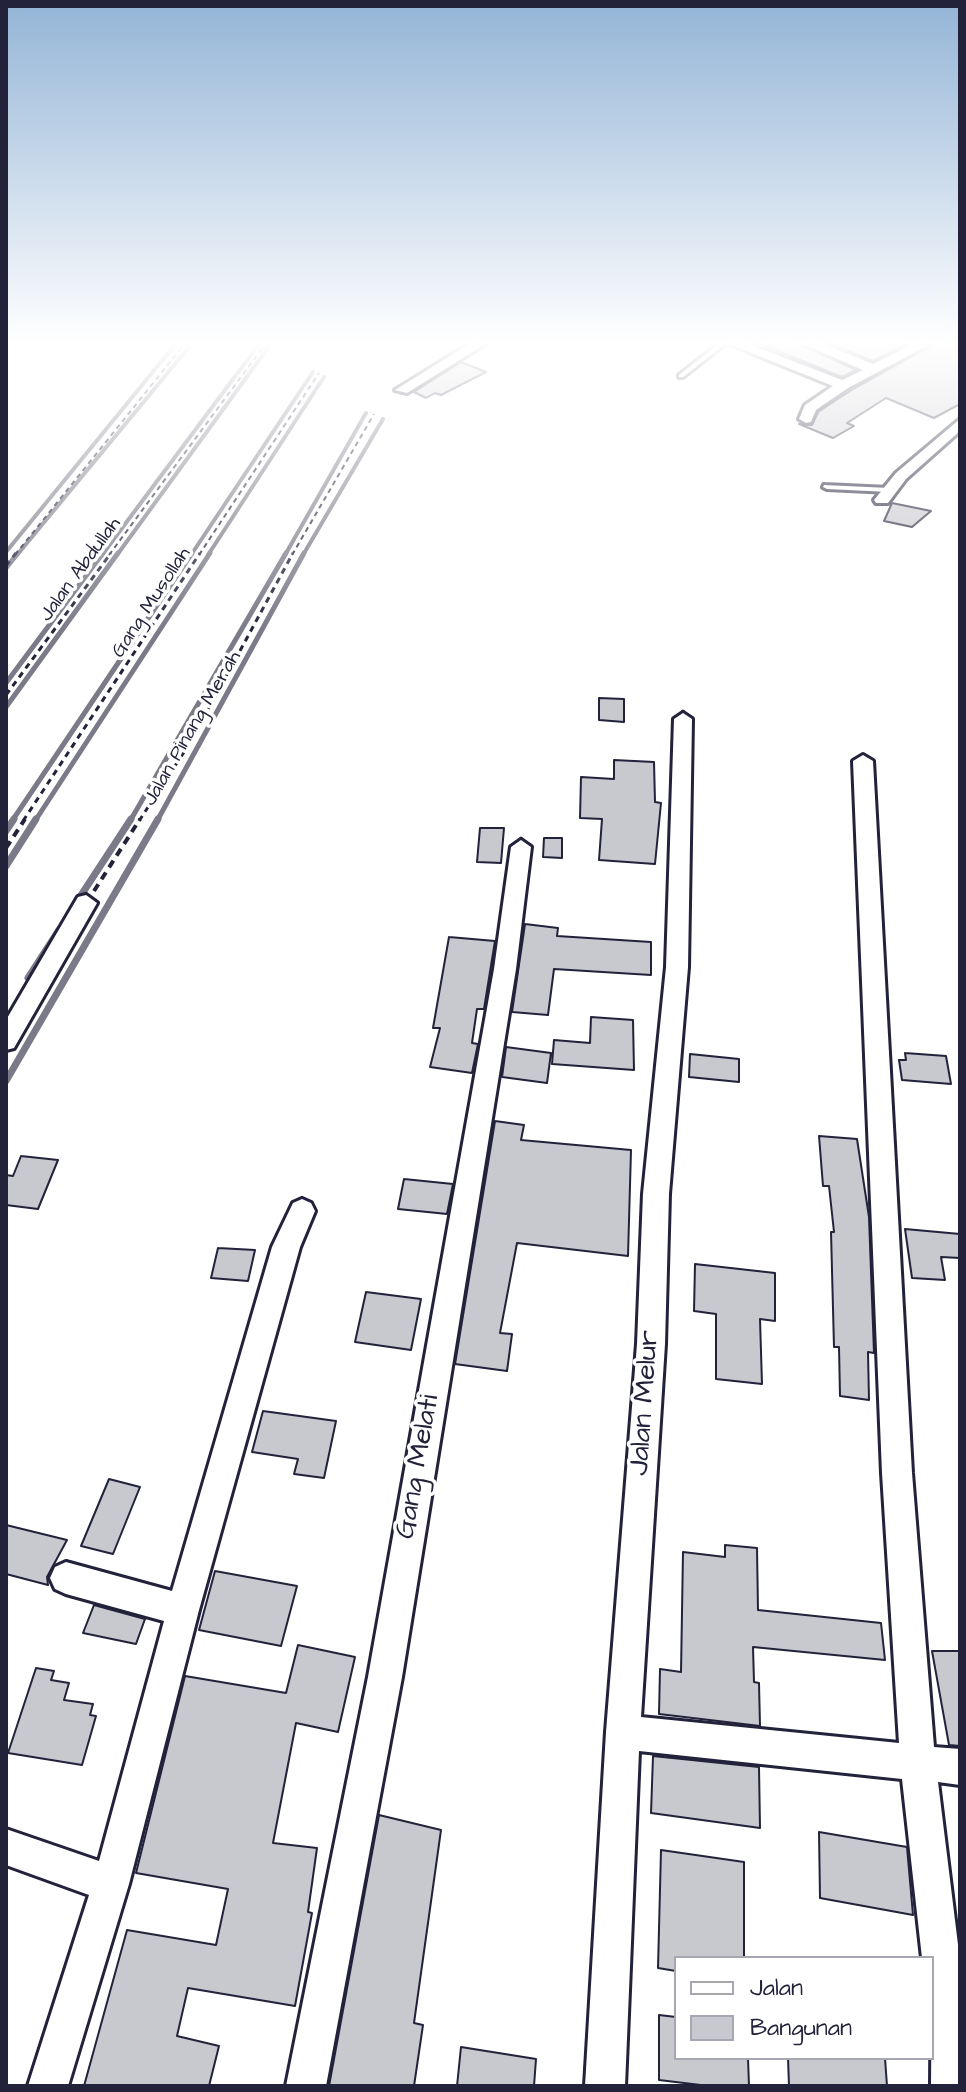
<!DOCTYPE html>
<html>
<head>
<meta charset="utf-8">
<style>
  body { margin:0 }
  #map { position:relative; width:966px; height:2092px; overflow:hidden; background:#fff; font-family:"Architects Daughter",sans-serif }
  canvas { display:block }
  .frame { position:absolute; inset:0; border:8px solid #22223b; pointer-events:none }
  .legend { position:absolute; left:674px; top:1956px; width:260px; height:104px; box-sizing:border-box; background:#fff; border:2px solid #a7a7b1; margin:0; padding:10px 14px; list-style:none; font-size:24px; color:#22223b }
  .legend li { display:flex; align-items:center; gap:16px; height:40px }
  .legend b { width:40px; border:2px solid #a7a7b1 }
</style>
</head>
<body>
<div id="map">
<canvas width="966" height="2092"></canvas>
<div class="frame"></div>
<ul class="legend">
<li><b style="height:10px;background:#fff"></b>Jalan</li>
<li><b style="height:22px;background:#c8c8cf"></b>Bangunan</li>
</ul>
</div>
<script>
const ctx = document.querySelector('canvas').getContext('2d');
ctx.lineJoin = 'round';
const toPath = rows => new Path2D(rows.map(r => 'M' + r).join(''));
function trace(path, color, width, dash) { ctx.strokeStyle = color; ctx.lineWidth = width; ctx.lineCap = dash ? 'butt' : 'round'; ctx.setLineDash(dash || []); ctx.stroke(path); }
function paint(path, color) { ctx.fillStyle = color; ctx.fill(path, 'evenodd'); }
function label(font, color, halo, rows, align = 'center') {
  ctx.font = font + ' "Architects Daughter",sans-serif'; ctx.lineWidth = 7; ctx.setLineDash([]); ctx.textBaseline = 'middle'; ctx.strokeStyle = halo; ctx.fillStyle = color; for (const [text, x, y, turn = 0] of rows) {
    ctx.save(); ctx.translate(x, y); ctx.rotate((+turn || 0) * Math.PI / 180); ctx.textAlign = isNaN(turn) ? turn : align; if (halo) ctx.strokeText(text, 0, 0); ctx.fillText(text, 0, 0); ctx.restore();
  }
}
const streamFar2 = toPath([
  [6,552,178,341],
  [17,555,194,341],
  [102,555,260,343],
  [117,555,270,345],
  [191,555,313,372],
  [208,555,324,377],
  [285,555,366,413],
  [303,555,383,419]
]);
const streamFar1 = toPath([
  [6,568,18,553],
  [6,683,103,553],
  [6,707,118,553],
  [12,821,192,553],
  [35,821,210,553],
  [130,821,286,553],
  [157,821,304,553]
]);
const stream = toPath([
  [6,831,14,819],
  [6,866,36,819],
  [76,903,131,819],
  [28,978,59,930],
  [6,1081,158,819]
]);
const building = toPath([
  [754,341,793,341,856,370,842,377,754,341],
  [823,341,912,341,873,361,823,341],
  [939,341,960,341,960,404,934,418,886,398,847,423,854,426,833,438,799,424,812,425,818,412,850,391,939,341],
  [461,362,486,372,441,395,435,393,426,398,414,392,461,362],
  [892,503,931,511,912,527,884,521,892,503],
  [599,698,624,699,624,722,599,720,599,698],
  [614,760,654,762,655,802,661,803,655,864,599,860,602,819,580,818,581,777,614,779,614,760],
  [480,828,504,828,501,863,477,862,480,828],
  [544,838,562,838,562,858,543,857,544,838],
  [525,924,558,928,557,936,651,942,651,975,554,969,548,1015,512,1012,525,924],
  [449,937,495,941,484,1009,477,1009,472,1043,478,1044,472,1073,430,1067,440,1028,433,1028,449,937],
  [591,1017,633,1020,634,1070,552,1064,554,1040,590,1043,591,1017],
  [506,1047,551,1053,547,1083,502,1077,506,1047],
  [905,1053,946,1056,951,1084,902,1080,899,1060,906,1060,905,1053],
  [690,1054,739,1059,739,1082,689,1077,690,1054],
  [495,1121,524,1125,521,1140,631,1150,628,1256,517,1243,500,1333,512,1334,507,1371,455,1364,495,1121],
  [819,1136,857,1139,869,1217,874,1353,868,1352,869,1400,840,1396,839,1347,834,1347,831,1232,834,1232,829,1186,823,1186,819,1136],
  [21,1156,58,1160,38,1209,6,1205,6,1175,13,1176,21,1156],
  [404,1179,453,1184,447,1214,398,1209,404,1179],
  [905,1229,960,1234,960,1258,941,1257,945,1280,912,1278,905,1229],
  [218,1248,255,1250,248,1281,211,1278,218,1248],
  [695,1264,775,1273,775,1321,760,1319,762,1384,716,1379,716,1314,694,1311,695,1264],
  [366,1292,421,1299,411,1350,355,1342,366,1292],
  [263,1411,336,1421,324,1478,294,1474,298,1459,252,1452,263,1411],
  [109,1479,140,1487,113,1554,81,1546,109,1479],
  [6,1525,67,1540,47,1577,48,1585,6,1574,6,1525],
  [725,1545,757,1548,758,1610,881,1623,885,1660,753,1647,754,1682,759,1683,760,1726,659,1714,660,1669,681,1672,683,1552,725,1557,725,1545],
  [215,1571,297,1586,281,1646,199,1630,215,1571],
  [94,1605,145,1619,136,1644,83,1633,94,1605],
  [298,1645,355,1657,338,1732,296,1723,273,1843,317,1848,308,1912,312,1913,295,2006,188,1988,177,2036,219,2046,209,2086,84,2086,127,1930,216,1945,228,1889,136,1873,185,1676,286,1693,298,1645],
  [932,1651,960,1651,960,1746,949,1745,932,1651],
  [36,1668,54,1671,51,1680,69,1683,64,1700,93,1704,90,1715,96,1716,82,1765,8,1753,36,1668],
  [653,1756,759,1767,760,1828,651,1813,653,1756],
  [379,1815,441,1830,414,2023,423,2025,414,2086,329,2086,379,1815],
  [819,1832,907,1847,913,1915,820,1898,819,1832],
  [661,1850,744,1862,744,1958,676,1958,676,1971,658,1968,661,1850],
  [659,2015,676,2017,676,2058,748,2058,749,2086,709,2086,659,2080,659,2015],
  [461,2047,536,2059,534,2086,457,2086,461,2047],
  [788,2058,885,2058,887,2086,789,2086,788,2058]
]);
const pathFar2 = toPath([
  [15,555,187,341],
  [109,555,264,346],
  [199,555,319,373],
  [292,555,374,414]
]);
const pathFar1 = toPath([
  [6,566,16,553],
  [6,695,111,553],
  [23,821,200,553],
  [139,821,190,743,293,553]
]);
const path = toPath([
  [6,848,25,819],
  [94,891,140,819]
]);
const lane = toPath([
  [722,341,729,341,683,377,679,377,679,375,722,341],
  [824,485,889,488,893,490,889,492,827,489,823,487,824,485]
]);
const street = toPath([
  [474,341,490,341,407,393,395,390,474,341],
  [722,341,741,341,842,380,863,370,796,341,815,341,873,364,919,341,936,341,848,388,816,410,811,422,806,423,799,419,805,405,833,386,722,341],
  [960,419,960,431,906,479,888,503,876,503,874,500,896,473,960,419],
  [683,713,692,719,688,967,669,1194,665,1344,641,1717,899,1743,882,1473,853,761,863,755,873,761,912,1473,934,1747,960,1749,960,1785,938,1782,960,1961,960,2086,931,2086,932,1958,922,1958,902,1779,639,1751,625,2086,585,2086,606,1732,637,1344,643,1194,666,967,674,719,683,713],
  [521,840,531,847,516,969,402,1677,326,2086,286,2086,368,1677,494,969,511,847,521,840],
  [86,895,97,903,14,1048,6,1050,6,1020,78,897,86,895],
  [302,1199,311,1203,315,1211,300,1247,199,1610,129,1884,68,2086,28,2086,89,1895,6,1865,6,1829,99,1861,164,1621,66,1594,55,1589,50,1578,55,1567,66,1562,172,1591,272,1247,293,1203,302,1199]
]);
const farStreetnames = [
  ["Jalan Abdullah",81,570,-54],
  ["Gang Musollah",152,603,-57],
  ["Jalan Pinang Merah",193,729,-60]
];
const nearStreetnames = [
  ["Jalan Melur",646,1403,-86],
  ["Gang Melati",419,1467,-80]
];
trace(streamFar2, '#7a7a88', 4);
trace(streamFar1, '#7a7a88', 5);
trace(stream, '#7a7a88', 7);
paint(building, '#c8c8cf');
trace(building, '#22223b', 2);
trace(lane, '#22223b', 6);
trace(street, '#22223b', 6);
trace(pathFar2, '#22223b', 2, [5, 4]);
trace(pathFar1, '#22223b', 3, [6, 5]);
trace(path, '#22223b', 4, [8, 6]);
paint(lane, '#fff');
paint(street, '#fff');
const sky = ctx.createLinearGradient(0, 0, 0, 634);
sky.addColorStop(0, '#93b4d6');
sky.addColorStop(0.54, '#fff');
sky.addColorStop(1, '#ffffff00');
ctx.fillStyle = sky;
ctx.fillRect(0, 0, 966, 634);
label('20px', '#22223b', '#fff', farStreetnames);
label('28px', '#22223b', '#fff', nearStreetnames);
</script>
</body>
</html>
